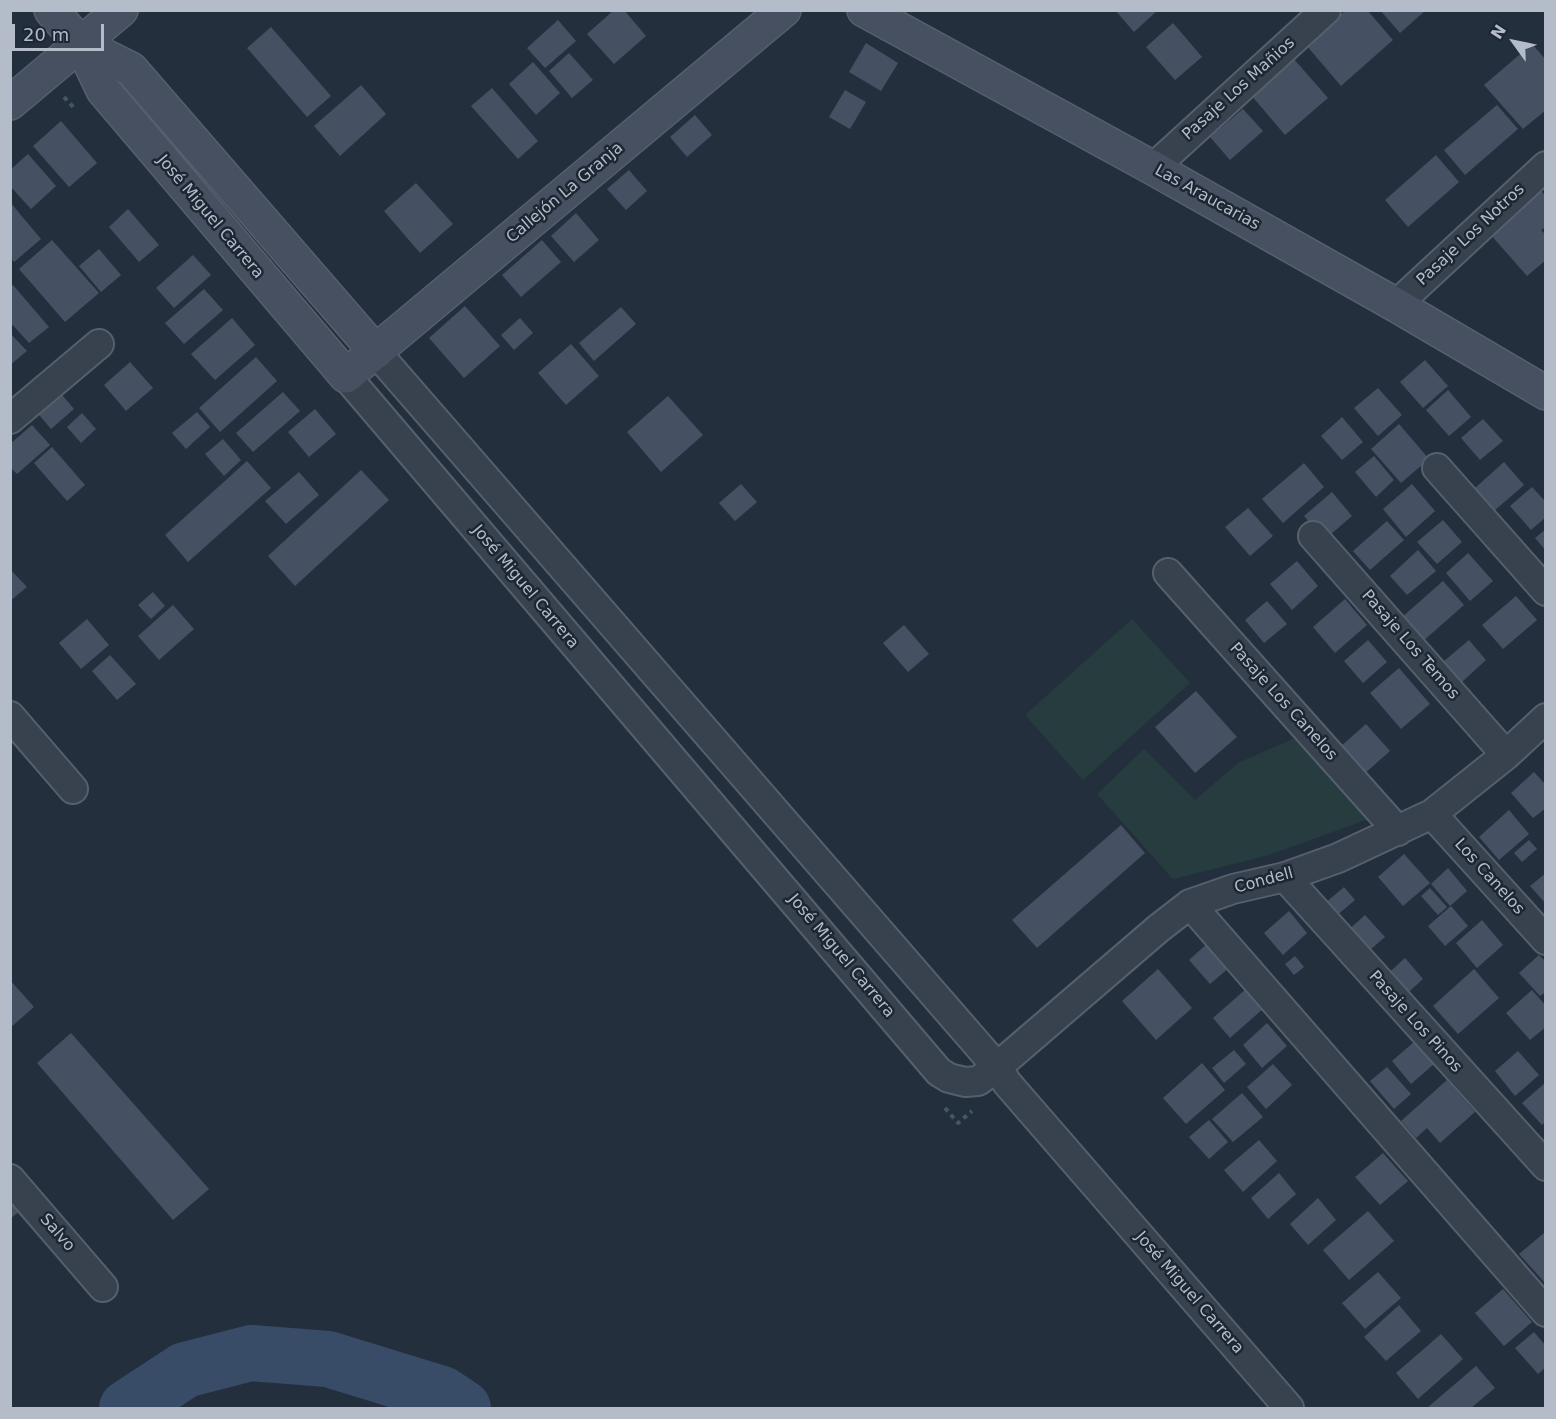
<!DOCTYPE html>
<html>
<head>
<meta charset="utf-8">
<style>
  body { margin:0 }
  #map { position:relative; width:1556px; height:1419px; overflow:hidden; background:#242f3e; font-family:"DejaVu Sans",sans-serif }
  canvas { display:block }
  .frame { position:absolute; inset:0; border:12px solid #b4bcc9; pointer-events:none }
  .north { position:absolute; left:1484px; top:12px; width:60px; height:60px; -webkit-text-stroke:4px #1d2633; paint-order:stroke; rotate:303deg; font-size:16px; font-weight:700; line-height:24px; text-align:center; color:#b4bcc9 }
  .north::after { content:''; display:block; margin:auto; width:21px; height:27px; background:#b4bcc9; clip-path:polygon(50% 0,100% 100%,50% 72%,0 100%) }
  .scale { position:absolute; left:12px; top:24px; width:92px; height:27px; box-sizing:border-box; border:3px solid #b4bcc9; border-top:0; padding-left:8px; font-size:18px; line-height:21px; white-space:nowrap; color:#b4bcc9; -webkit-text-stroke:4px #1d2633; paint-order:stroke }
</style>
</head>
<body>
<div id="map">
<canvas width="1556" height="1419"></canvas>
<div class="frame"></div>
<div class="north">N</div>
<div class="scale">20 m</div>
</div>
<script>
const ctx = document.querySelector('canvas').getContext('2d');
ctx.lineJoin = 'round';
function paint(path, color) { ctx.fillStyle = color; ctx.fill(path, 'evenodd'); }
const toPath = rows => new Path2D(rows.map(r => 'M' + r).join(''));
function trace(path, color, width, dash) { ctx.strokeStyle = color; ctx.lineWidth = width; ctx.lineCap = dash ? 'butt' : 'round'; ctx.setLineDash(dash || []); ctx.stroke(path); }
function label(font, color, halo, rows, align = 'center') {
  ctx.font = font + ' "DejaVu Sans",sans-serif'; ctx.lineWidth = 5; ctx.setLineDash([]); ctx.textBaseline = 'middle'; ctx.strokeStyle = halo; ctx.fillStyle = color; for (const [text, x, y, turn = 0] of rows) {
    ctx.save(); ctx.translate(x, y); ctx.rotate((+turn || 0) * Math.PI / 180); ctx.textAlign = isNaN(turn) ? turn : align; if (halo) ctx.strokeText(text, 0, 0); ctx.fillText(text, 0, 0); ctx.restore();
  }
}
const green = toPath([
  [1132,619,1190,683,1083,780,1025,715],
  [1299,736,1374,817,1269,855,1173,879,1097,794,1144,749,1195,800,1238,763]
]);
const river = toPath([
  [127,1408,185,1370,251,1353,328,1359,442,1394,463,1408]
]);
const building = toPath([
  [614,10,624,10,646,36,614,64,587,34],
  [1115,10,1158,10,1134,32],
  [1346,10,1367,10,1393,40,1341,86,1306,45],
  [1380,10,1426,10,1400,33],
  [558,20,576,41,545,68,527,48],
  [1173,23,1202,57,1175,80,1146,47],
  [271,27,331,96,307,117,247,48],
  [866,43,898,63,881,91,849,72],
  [1532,44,1546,60,1546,110,1523,129,1484,85],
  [569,53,593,80,572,98,549,71],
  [1293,58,1328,98,1285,135,1251,95],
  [533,62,560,93,536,115,509,84],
  [361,85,386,114,340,156,314,126],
  [492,88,538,141,518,159,471,106],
  [845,90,866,102,850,129,829,117],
  [1497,105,1518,129,1465,175,1444,150],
  [1243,109,1263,131,1230,160,1210,137],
  [695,115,712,135,687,157,670,137],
  [61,121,97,163,69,187,33,146],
  [28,154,56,186,31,209,10,186,10,170],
  [1436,155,1459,182,1408,227,1385,200],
  [629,170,647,191,626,210,607,189],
  [416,183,453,224,420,253,384,211],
  [1540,190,1546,196,1546,227,1541,230,1546,235,1546,260,1527,276,1490,234],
  [10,202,41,239,14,262,10,257],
  [128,209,159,245,139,262,109,227],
  [576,213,599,240,574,262,551,236],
  [52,240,99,293,65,322,19,269],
  [542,240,561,262,521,297,502,275],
  [99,249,121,275,101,292,79,266],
  [193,255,211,275,174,308,156,288],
  [13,285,49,327,29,343,10,322,10,287],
  [204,289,223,310,184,344,165,323],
  [465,306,500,346,464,378,429,338],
  [621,307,636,324,594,361,579,343],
  [232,318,255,345,215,380,191,354],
  [520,318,533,333,514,350,501,335],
  [10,333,27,351,10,365],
  [571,344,599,376,566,405,538,373],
  [256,357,277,381,220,432,199,408],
  [1425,360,1448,386,1423,408,1400,382],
  [130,362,153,388,126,411,104,385],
  [1378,388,1402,415,1378,436,1354,408],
  [58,390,74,409,51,429,35,410],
  [1448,390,1471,417,1449,436,1426,410],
  [283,392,300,411,253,452,236,433],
  [668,396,703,435,661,472,627,432],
  [315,409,336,434,309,457,288,432],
  [197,412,210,427,186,449,172,433],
  [82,413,96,429,81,443,67,427],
  [1342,417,1363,442,1342,460,1321,436],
  [1483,419,1503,441,1480,460,1461,438],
  [1399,424,1429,459,1401,483,1371,449],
  [32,425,50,445,17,474,10,467,10,444],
  [223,439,241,460,224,476,205,454],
  [52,447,85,485,67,501,34,463],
  [1374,456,1394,480,1376,497,1355,472],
  [247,461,271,488,188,562,165,535],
  [1504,462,1524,485,1494,511,1475,488],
  [1304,463,1324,487,1283,523,1262,499],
  [361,470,389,500,295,586,268,556],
  [299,472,319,495,286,524,265,501],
  [741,484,757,502,735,521,719,503],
  [1412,484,1435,511,1406,537,1383,509],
  [1532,487,1546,502,1546,517,1531,530,1510,506],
  [1332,492,1352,516,1324,540,1304,516],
  [1248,508,1273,536,1250,556,1225,527],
  [1443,520,1462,542,1437,564,1417,542],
  [1387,521,1404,540,1370,570,1353,551],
  [1546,529,1546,551,1535,538],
  [1418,550,1436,571,1407,595,1390,576],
  [1468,553,1493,581,1470,601,1446,573],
  [1297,561,1318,586,1292,610,1270,584],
  [10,569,27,587,10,601],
  [1443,581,1464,605,1422,642,1401,618],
  [153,592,165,606,151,619,138,605],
  [1516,596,1537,620,1503,649,1482,625],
  [1345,599,1367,625,1335,653,1313,627],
  [1267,601,1287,624,1264,643,1245,620],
  [173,605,194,629,159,660,138,636],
  [87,619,109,645,81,669,59,643],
  [904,625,929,654,908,672,883,643],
  [1368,640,1387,662,1363,683,1344,661],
  [1469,640,1486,660,1462,682,1444,661],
  [110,655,136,684,117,700,92,671],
  [1399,668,1430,704,1401,729,1370,693],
  [1196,691,1237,737,1195,773,1155,727],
  [1366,724,1390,751,1363,775,1340,747],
  [1534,772,1546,785,1546,808,1533,818,1511,793],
  [1509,810,1529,834,1499,860,1479,837],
  [1121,825,1145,853,1037,948,1012,920],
  [1529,840,1537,849,1522,862,1514,853],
  [1404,854,1430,883,1403,906,1378,877],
  [1448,868,1467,891,1450,906,1431,884],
  [1546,873,1546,904,1530,886],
  [1344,887,1355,900,1335,917,1324,904],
  [1430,888,1447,907,1438,915,1421,896],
  [1451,906,1468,926,1445,946,1428,926],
  [1289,911,1307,933,1283,955,1264,933],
  [1365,915,1385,937,1363,956,1344,934],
  [1482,920,1503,945,1477,968,1456,943],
  [1209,942,1230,967,1210,984,1189,960],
  [1539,955,1546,962,1546,992,1540,996,1519,973],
  [1295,956,1304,967,1294,975,1285,964],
  [1405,958,1423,979,1401,999,1382,979],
  [1158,969,1192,1008,1156,1040,1122,1001],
  [1474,969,1499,998,1458,1034,1433,1006],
  [10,980,34,1007,10,1028],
  [1247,988,1264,1008,1230,1038,1213,1018],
  [1532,990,1546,1006,1546,1027,1530,1040,1506,1013],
  [1267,1023,1287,1046,1262,1068,1243,1045],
  [71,1033,209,1189,173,1220,37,1063],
  [1414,1042,1434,1064,1411,1084,1392,1061],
  [1234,1050,1246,1064,1224,1083,1212,1068],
  [1518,1051,1539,1075,1515,1096,1495,1071],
  [1202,1063,1225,1090,1186,1124,1163,1098],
  [1273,1064,1292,1085,1266,1109,1247,1087],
  [1387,1067,1411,1094,1394,1109,1370,1081],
  [1447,1080,1475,1112,1440,1143,1427,1128,1416,1138,1401,1121],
  [1546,1082,1546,1121,1542,1125,1522,1103],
  [1242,1093,1263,1117,1233,1142,1212,1119],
  [1209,1120,1228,1142,1209,1159,1189,1137],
  [1259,1140,1277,1161,1243,1192,1224,1170],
  [1383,1153,1408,1181,1380,1205,1355,1177],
  [1279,1173,1296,1194,1268,1219,1251,1198],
  [10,1197,21,1210,10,1219],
  [1318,1198,1336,1220,1308,1245,1290,1224],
  [1368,1211,1394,1241,1349,1280,1323,1250],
  [1544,1233,1546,1235,1546,1284,1519,1254],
  [1378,1272,1401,1298,1365,1329,1342,1303],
  [1503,1289,1532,1322,1504,1346,1475,1313],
  [1399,1305,1421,1331,1386,1361,1364,1337],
  [1534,1332,1546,1346,1546,1367,1538,1374,1515,1348],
  [1441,1334,1463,1359,1418,1399,1396,1373],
  [1476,1366,1495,1388,1471,1408,1427,1408]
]);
const path = toPath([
  [64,97,75,109],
  [945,1108,958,1123,972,1111]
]);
const street = toPath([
  [1153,168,1326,10],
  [1396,305,1546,166],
  [376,352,997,1067,1007,1083,1289,1408],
  [346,376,939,1072,949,1078,965,1082,978,1081,997,1067,1159,928,1190,904,1233,889,1285,877,1338,858,1432,814,1506,755,1546,718],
  [10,419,99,344],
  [1437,468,1546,591],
  [1313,536,1506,755],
  [1168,573,1398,831],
  [10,716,73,789],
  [1432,814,1546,940],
  [1285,877,1546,1166],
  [1190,904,1546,1312],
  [10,1179,103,1287]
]);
const secondary = toPath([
  [51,10,81,44],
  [864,10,1153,168,1396,305,1546,393],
  [10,103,121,10],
  [376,352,131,69,81,44,103,90,346,376,784,10]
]);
const streetNames = [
  ["Pasaje Los Mañios",1239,89,-42],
  ["Callejón La Granja",565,193,-40],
  ["Las Araucarias",1207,198,29],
  ["José Miguel Carrera",210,217,50],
  ["Pasaje Los Notros",1471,235,-43],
  ["José Miguel Carrera",525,587,50],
  ["Pasaje Los Temos",1410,645,49],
  ["Pasaje Los Canelos",1283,702,48],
  ["Los Canelos",1489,877,48],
  ["Condell",1264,881,-15],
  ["José Miguel Carrera",841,956,50],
  ["Pasaje Los Pinos",1415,1022,48],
  ["Salvo",57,1233,49],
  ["José Miguel Carrera",1189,1293,49]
];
paint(green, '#263c3f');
trace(river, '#394c67', 56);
paint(building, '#455162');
trace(street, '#565f6c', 32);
trace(secondary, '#565f6c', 36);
trace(path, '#44595c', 4, [4.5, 4.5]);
trace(street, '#38414e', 28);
trace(secondary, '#465061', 33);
label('16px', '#b4bcc9', '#1d2633', streetNames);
</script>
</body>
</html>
